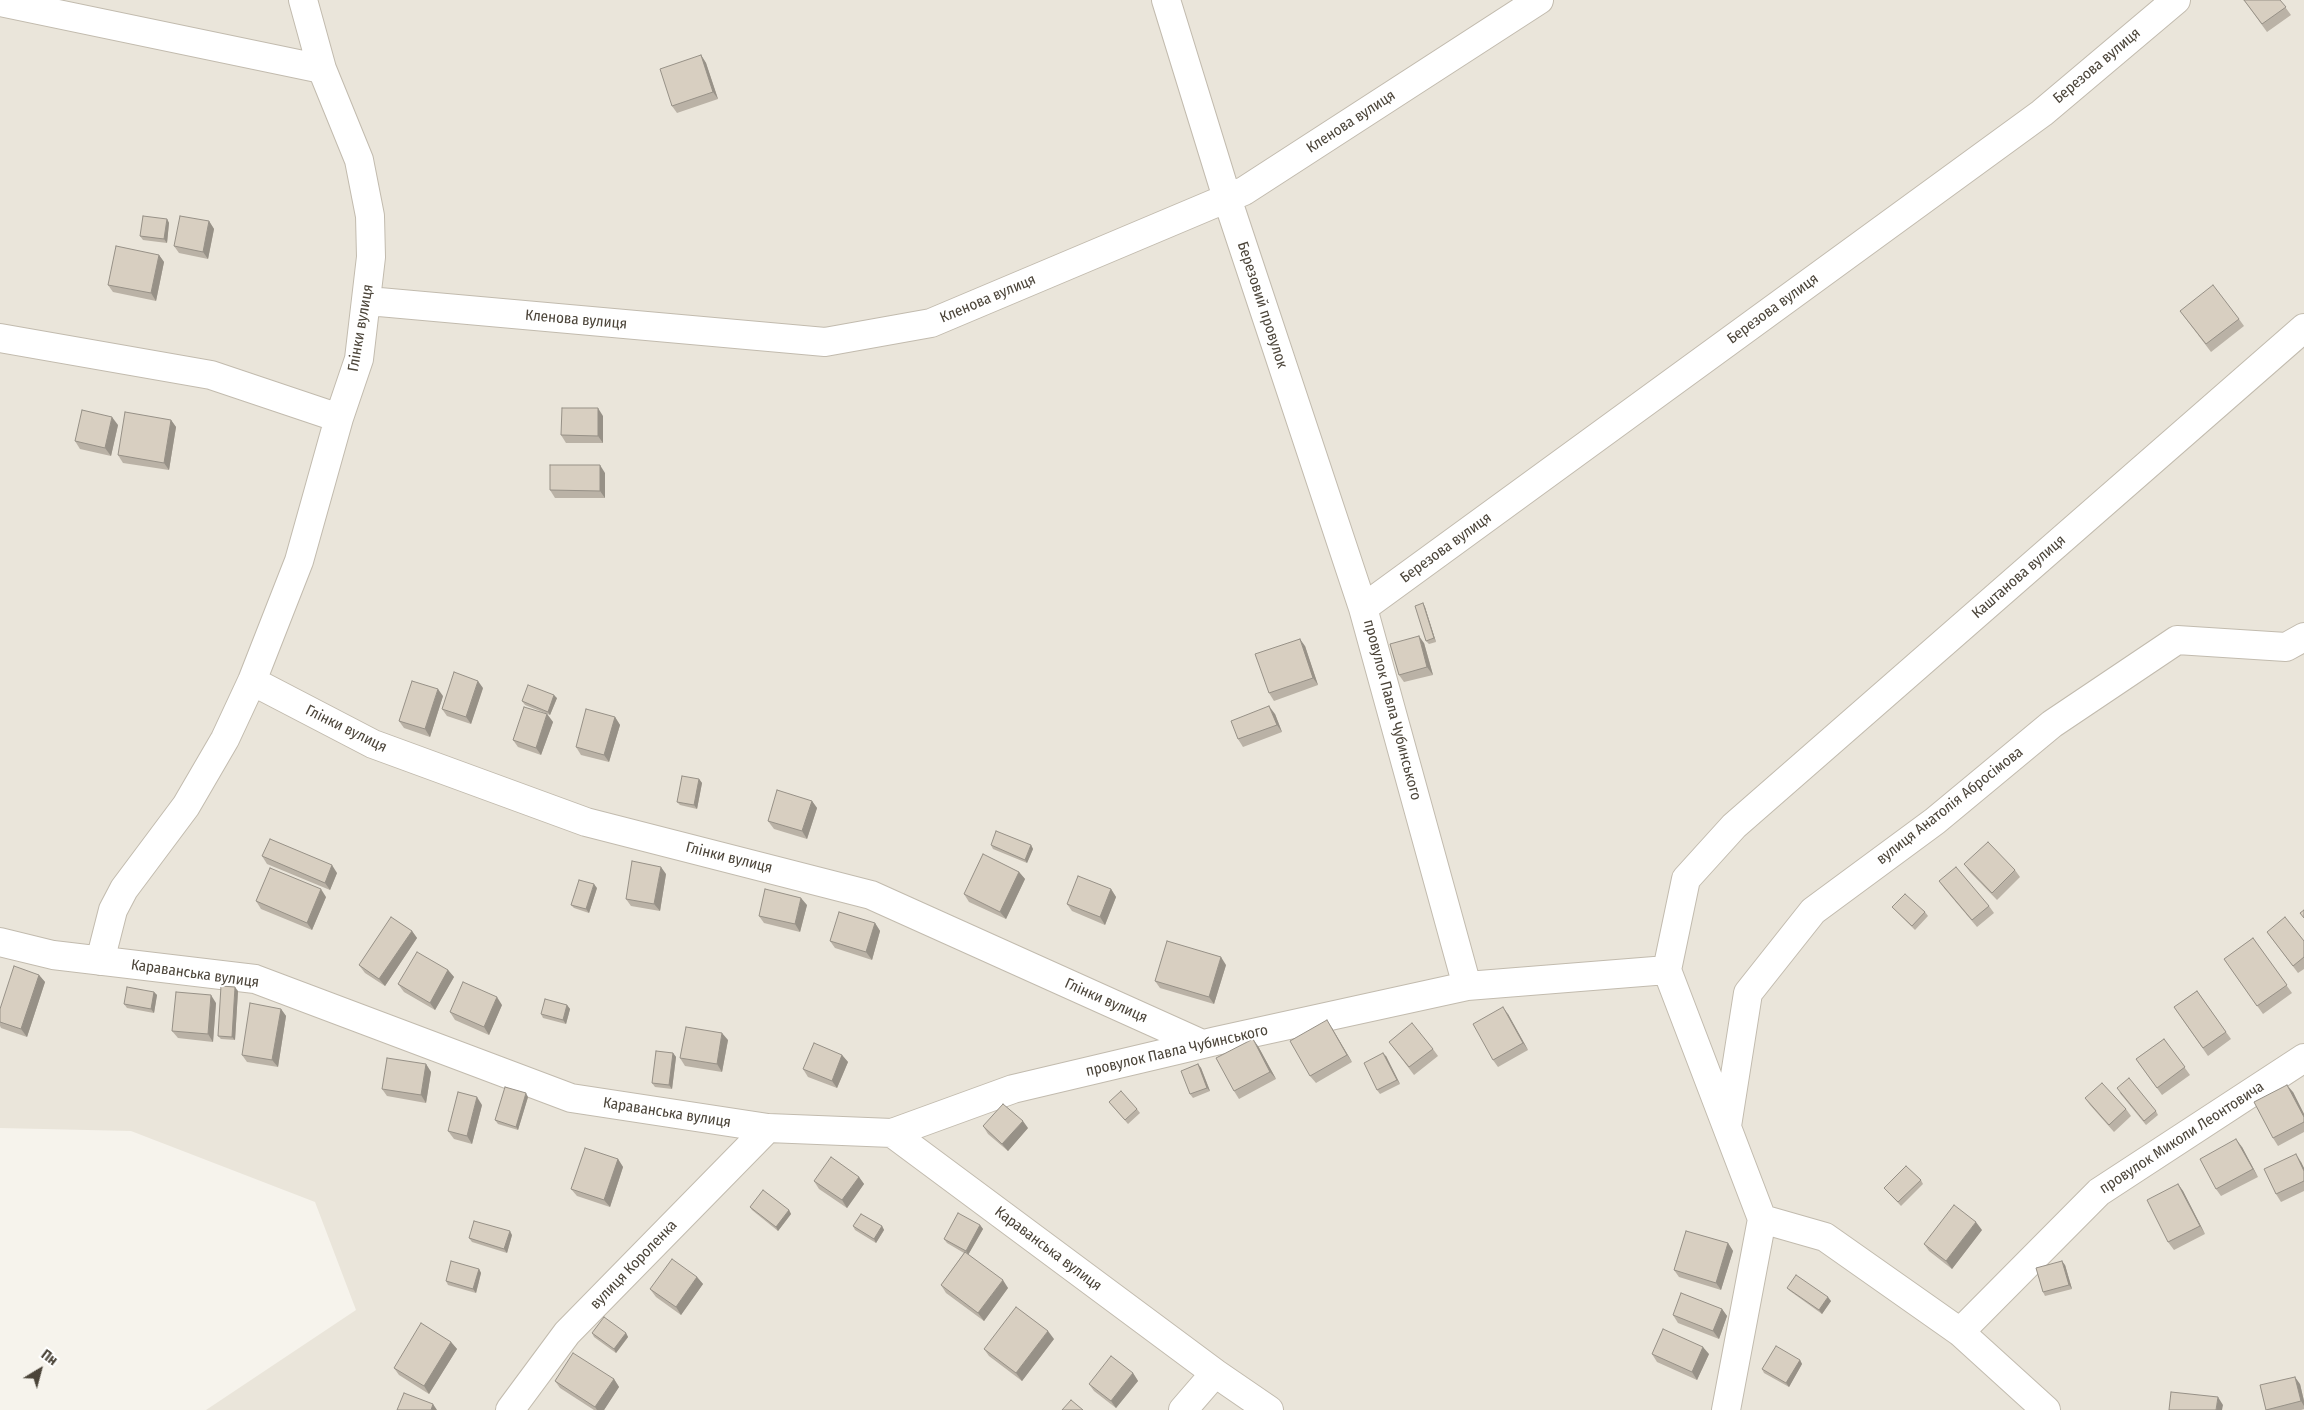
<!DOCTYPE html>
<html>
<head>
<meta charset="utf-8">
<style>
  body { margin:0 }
  #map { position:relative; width:2304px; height:1410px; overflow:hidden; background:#f6f3ec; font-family:"Fira Sans Condensed",sans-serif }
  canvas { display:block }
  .north { position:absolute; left:15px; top:1345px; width:50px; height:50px; -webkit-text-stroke:4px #fff; paint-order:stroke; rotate:37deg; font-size:14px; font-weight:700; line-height:20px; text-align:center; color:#4b4439 }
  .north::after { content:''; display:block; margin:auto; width:18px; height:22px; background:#4b4439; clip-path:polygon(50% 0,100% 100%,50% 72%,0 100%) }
</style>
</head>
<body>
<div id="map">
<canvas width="2304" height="1410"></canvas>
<div class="north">Пн</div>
</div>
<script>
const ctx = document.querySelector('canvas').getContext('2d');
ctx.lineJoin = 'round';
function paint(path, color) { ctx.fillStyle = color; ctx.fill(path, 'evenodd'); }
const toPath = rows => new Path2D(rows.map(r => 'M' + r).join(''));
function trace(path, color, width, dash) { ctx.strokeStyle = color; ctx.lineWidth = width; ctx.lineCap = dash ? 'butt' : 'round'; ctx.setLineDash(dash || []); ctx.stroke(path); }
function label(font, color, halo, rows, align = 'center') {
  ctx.font = font + ' "Fira Sans Condensed",sans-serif'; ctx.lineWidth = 4; ctx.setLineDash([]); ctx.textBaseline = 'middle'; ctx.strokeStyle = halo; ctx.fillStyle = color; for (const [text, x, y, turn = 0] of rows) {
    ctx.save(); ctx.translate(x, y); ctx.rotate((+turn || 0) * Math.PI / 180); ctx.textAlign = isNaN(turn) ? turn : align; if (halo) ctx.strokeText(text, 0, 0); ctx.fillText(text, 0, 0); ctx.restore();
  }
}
const residential = toPath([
  [0,0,2304,0,2304,1410,206,1410,356,1310,315,1202,131,1131,0,1128]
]);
const minor = toPath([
  [1166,0,1227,198,1363,608,1467,986],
  [0,2,322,69],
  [368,301,825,342,931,323,1244,191,1539,0],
  [0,338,211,375,339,418],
  [1363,608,2042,113,2176,0],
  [252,681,373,744,586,822,871,895,1202,1044],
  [0,942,53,955,255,979,571,1098,768,1128,892,1133,1215,1373,1269,1410],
  [100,961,113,910,124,889,186,806,225,739,252,681,299,561,339,418,359,359,371,257,370,216,359,160,322,69,303,0],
  [1727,1126,1748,993,1813,911,1935,821,2052,724,2177,640,2286,647,2304,637],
  [892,1133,1013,1089,1216,1041,1467,986,1667,970],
  [1762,1219,1667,970,1686,879,1734,826,2304,328],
  [1762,1219,1825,1237,1960,1332,2046,1410],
  [1960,1332,2099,1192,2304,1058],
  [510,1410,567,1333,768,1128],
  [1183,1410,1215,1373],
  [1726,1410,1762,1219]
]);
const wall = toPath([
  [2244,0,2280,0,2291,15,2267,32],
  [701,55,706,63,718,99,677,113,672,106],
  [167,219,169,223,167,243,143,240,140,236],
  [209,221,214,229,208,259,179,253,174,246],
  [159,255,164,262,156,301,113,292,108,285],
  [2180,311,2239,319,2244,326,2211,352],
  [603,416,603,443,566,443,561,435],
  [171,420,176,427,169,470,123,463,118,455],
  [118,425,111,456,80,449,75,441],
  [605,473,605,498,555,498,550,490],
  [1423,603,1425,607,1436,642,1429,644,1426,641],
  [1424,643,1433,675,1404,682,1399,675],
  [1305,646,1318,685,1274,701,1269,693],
  [483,688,471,724,447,716,442,709],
  [443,696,430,737,404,728,399,721],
  [557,698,550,715,525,705,522,701],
  [547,714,553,722,541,755,518,747,513,740],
  [1275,714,1282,732,1243,747,1238,739],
  [615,717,620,725,609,762,581,755,576,747],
  [699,779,702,783,697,809,680,805,677,802],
  [812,801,817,808,807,839,774,829,768,821],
  [991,845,1031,845,1033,849,1027,863,993,849],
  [262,856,337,873,330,890,267,864],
  [1964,864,2015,870,2020,877,1997,900,1970,872],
  [1019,872,1025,879,1006,919,969,902,964,894],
  [666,874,660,911,631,906,626,899],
  [1939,881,1989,906,1994,913,1977,927,1944,888],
  [597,888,589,913,574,908,571,905],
  [1111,889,1116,897,1105,925,1072,911,1067,904],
  [326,897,312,930,261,909,256,901],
  [807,905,800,932,764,923,759,916],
  [1892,907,1925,912,1928,916,1915,930],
  [875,923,880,931,872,960,835,948,830,941],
  [412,931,417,938,385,986,365,973,359,965],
  [2267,932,2304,941,2304,969,2298,973],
  [2253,938,2292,993,2263,1014,2224,959],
  [1226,965,1214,1004,1160,988,1155,981],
  [448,970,454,977,435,1010,404,992,398,984],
  [39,975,45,982,27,1037,1,1028,0,1026,0,1009],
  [238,991,235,1040,221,1039,218,1036],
  [2197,991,2231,1039,2208,1056,2174,1007],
  [154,992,157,995,154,1013,127,1008,124,1004],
  [216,1003,213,1042,178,1038,172,1031],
  [502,1005,489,1035,455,1020,450,1012],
  [567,1005,570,1009,566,1024,543,1018,541,1014],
  [281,1009,286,1016,278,1067,247,1062,242,1055],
  [1508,1014,1528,1050,1498,1067,1493,1060],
  [1332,1028,1352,1062,1316,1083,1310,1076],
  [2164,1039,2190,1075,2162,1095,2136,1059],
  [728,1040,722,1072,685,1066,680,1058],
  [1389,1042,1433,1049,1438,1056,1414,1075],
  [1258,1046,1276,1079,1239,1099,1234,1091],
  [673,1053,676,1057,672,1089,655,1087,652,1083],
  [842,1055,848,1062,837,1088,808,1077,803,1069],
  [1386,1056,1400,1084,1380,1094,1377,1090],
  [426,1064,431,1072,426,1103,387,1096,382,1089],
  [1198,1064,1201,1068,1210,1091,1193,1098,1190,1094],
  [2119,1092,2156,1111,2158,1115,2146,1125],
  [2293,1092,2304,1114,2304,1132,2278,1146,2273,1138],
  [528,1097,518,1130,498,1124,495,1120],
  [2085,1098,2126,1109,2131,1116,2114,1132,2090,1105],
  [1109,1102,1137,1109,1140,1113,1128,1124],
  [482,1105,472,1144,454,1139,448,1131],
  [983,1126,1028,1128,1008,1151,988,1134],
  [2242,1147,2258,1177,2221,1196,2216,1189],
  [618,1159,623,1167,610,1207,577,1196,571,1189],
  [2301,1162,2304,1168,2304,1191,2281,1202,2276,1194],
  [859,1177,864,1184,847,1208,819,1189,814,1181],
  [1921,1180,1923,1184,1901,1206,1884,1188],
  [2178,1184,2183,1191,2205,1234,2174,1250,2168,1242],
  [750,1207,789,1210,791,1214,778,1231,752,1210],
  [980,1225,983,1229,968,1255,1008,1288,984,1321,946,1293,941,1285,964,1253,947,1243,944,1239],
  [853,1226,882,1226,884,1230,876,1243,855,1230],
  [1982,1230,1952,1269,1929,1251,1924,1244],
  [512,1235,507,1253,472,1242,469,1238],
  [1728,1243,1733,1251,1721,1290,1679,1277,1674,1270],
  [2065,1265,2072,1289,2045,1296,2043,1292],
  [479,1269,481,1273,476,1293,448,1285,446,1281],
  [697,1277,703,1284,681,1315,656,1297,650,1289],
  [1787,1288,1831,1301,1822,1314,1790,1291],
  [1722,1309,1727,1316,1719,1339,1678,1323,1673,1315],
  [592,1333,626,1333,628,1337,616,1353,594,1337],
  [1054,1339,1022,1381,989,1356,984,1349],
  [451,1342,457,1349,429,1394,399,1375,394,1368],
  [1652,1354,1709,1354,1697,1380,1657,1362],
  [1800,1360,1802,1364,1789,1387,1764,1373,1762,1369],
  [1133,1373,1138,1381,1116,1408,1094,1391,1089,1384],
  [614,1379,619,1387,604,1410,594,1410,560,1388,555,1381],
  [2300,1384,2304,1401,2304,1409,2301,1410,2266,1410,2260,1385]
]);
const shadedWall = toPath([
  [701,55,706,63,718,99,713,92],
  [167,219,169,223,167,243,164,239],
  [209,221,214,229,208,259,203,252],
  [159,255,164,262,156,301,151,293],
  [598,408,603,416,603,443,598,436],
  [112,417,118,425,111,456,105,448],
  [171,420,176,427,169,470,164,463],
  [600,465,605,473,605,498,600,491],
  [1423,603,1425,607,1436,642,1434,638],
  [1419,636,1424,643,1433,675,1427,667],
  [1300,639,1305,646,1318,685,1313,678],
  [478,681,483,688,471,724,466,717],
  [438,689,443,696,430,737,425,729],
  [554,695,557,698,550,715,548,712],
  [1269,706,1275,714,1282,732,1277,725],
  [547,714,553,722,541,755,536,748],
  [615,717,620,725,609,762,604,755],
  [699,779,702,783,697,809,694,805],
  [812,801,817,808,807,839,802,831],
  [1031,845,1033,849,1027,863,1025,860],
  [332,865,337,873,330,890,325,883],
  [661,867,666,874,660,911,654,904],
  [1019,872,1025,879,1006,919,1000,912],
  [594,884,597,888,589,913,586,909],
  [321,889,326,897,312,930,307,923],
  [1111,889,1116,897,1105,925,1100,917],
  [801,898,807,905,800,932,795,924],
  [875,923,880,931,872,960,866,952],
  [412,931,417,938,385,986,379,979],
  [1221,957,1226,965,1214,1004,1209,997],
  [448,970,454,977,435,1010,430,1003],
  [39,975,45,982,27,1037,21,1029],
  [235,987,238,991,235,1040,232,1037],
  [154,992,157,995,154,1013,151,1009],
  [211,995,216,1003,213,1042,208,1034],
  [497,997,502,1005,489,1035,484,1027],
  [567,1005,570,1009,566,1024,563,1020],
  [1503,1007,1508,1014,1528,1050,1523,1043],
  [281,1009,286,1016,278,1067,272,1060],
  [1327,1020,1332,1028,1352,1062,1347,1055],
  [722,1033,728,1040,722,1072,717,1064],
  [1253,1039,1258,1046,1276,1079,1270,1072],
  [673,1053,676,1057,672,1089,669,1085],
  [1383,1053,1386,1056,1400,1084,1397,1080],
  [842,1055,848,1062,837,1088,832,1081],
  [426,1064,431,1072,426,1103,421,1095],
  [1198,1064,1201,1068,1210,1091,1207,1088],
  [2287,1085,2293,1092,2304,1114,2304,1117],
  [526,1093,528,1097,518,1130,516,1127],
  [477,1097,482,1105,472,1144,467,1136],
  [1023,1121,1028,1128,1008,1151,1002,1144],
  [2236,1139,2242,1147,2258,1177,2253,1169],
  [2296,1154,2301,1162,2304,1168,2304,1171],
  [618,1159,623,1167,610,1207,604,1200],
  [859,1177,864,1184,847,1208,842,1200],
  [2178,1184,2183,1191,2205,1234,2200,1226],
  [789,1210,791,1214,778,1231,776,1227],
  [1976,1222,1982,1230,1952,1269,1946,1261],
  [980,1225,983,1229,968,1255,966,1251],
  [882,1226,884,1230,876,1243,874,1239],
  [510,1231,512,1235,507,1253,504,1249],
  [1728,1243,1733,1251,1721,1290,1716,1283],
  [2062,1261,2065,1265,2072,1289,2069,1285],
  [479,1269,481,1273,476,1293,473,1289],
  [697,1277,703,1284,681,1315,676,1307],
  [1003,1280,1008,1288,984,1321,978,1313],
  [1828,1297,1831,1301,1822,1314,1819,1310],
  [1722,1309,1727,1316,1719,1339,1713,1331],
  [1048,1331,1054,1339,1022,1381,1016,1373],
  [626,1333,628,1337,616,1353,614,1349],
  [451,1342,457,1349,429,1394,424,1386],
  [1703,1347,1709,1354,1697,1380,1692,1372],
  [1800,1360,1802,1364,1789,1387,1786,1383],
  [1133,1373,1138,1381,1116,1408,1111,1401],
  [2295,1377,2300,1384,2304,1401,2304,1406,2301,1401],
  [614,1379,619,1387,604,1410,597,1410,595,1407],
  [2218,1397,2223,1405,2222,1410,2216,1410],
  [433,1404,437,1410,431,1410]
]);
const building = toPath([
  [2244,0,2280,0,2286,7,2262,24,2244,0],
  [701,55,713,92,672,106,660,69,701,55],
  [143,216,167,219,164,239,140,236,143,216],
  [180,216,209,221,203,252,174,246,180,216],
  [116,246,159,255,151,293,108,285,116,246],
  [2213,285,2239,319,2206,344,2180,311,2213,285],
  [562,408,598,408,598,436,561,435,562,408],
  [82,410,112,417,105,448,75,441,82,410],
  [125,412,171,420,164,463,118,455,125,412],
  [550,465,600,465,600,491,550,490,550,465],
  [1423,603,1434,638,1426,641,1415,606,1423,603],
  [1419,636,1427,667,1399,675,1390,644,1419,636],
  [1300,639,1313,678,1269,693,1255,654,1300,639],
  [454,672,478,681,466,717,442,709,454,672],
  [412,681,438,689,425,729,399,721,412,681],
  [528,685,554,695,548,712,522,701,528,685],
  [1269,706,1277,725,1238,739,1231,721,1269,706],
  [524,707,547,714,536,748,513,740,524,707],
  [586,709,615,717,604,755,576,747,586,709],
  [682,776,699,779,694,805,677,802,682,776],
  [777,790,812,801,802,831,768,821,777,790],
  [996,831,1031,845,1025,860,991,845,996,831],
  [270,839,332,865,325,883,262,856,270,839],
  [1988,842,2015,870,1992,893,1964,864,1988,842],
  [983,854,1019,872,1000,912,964,894,983,854],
  [632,861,661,867,654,904,626,899,632,861],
  [1956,867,1989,906,1972,920,1939,881,1956,867],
  [270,868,321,889,307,923,256,901,270,868],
  [1078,876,1111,889,1100,917,1067,904,1078,876],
  [579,880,594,884,586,909,571,905,579,880],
  [765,889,801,898,795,924,759,916,765,889],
  [1905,894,1925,912,1912,926,1892,907,1905,894],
  [2304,910,2304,918,2300,913,2304,910],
  [839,912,875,923,866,952,830,941,839,912],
  [391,917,412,931,379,979,359,965,391,917],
  [2285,917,2304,941,2304,957,2293,966,2267,932,2285,917],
  [2253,938,2287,985,2257,1006,2224,959,2253,938],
  [1167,941,1221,957,1209,997,1155,981,1167,941],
  [417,952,448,970,430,1003,398,984,417,952],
  [14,966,39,975,21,1029,0,1022,0,1009,14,966],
  [463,982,497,997,484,1027,450,1012,463,982],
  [221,986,235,987,232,1037,218,1036,221,986],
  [127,987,154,992,151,1009,124,1004,127,987],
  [2197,991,2226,1032,2203,1048,2174,1007,2197,991],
  [176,992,211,995,208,1034,172,1031,176,992],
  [545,999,567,1005,563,1020,541,1014,545,999],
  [250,1003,281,1009,272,1060,242,1055,250,1003],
  [1503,1007,1523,1043,1493,1060,1473,1024,1503,1007],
  [1327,1020,1347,1055,1310,1076,1290,1041,1327,1020],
  [1412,1023,1433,1049,1409,1067,1389,1042,1412,1023],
  [686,1027,722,1033,717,1064,680,1058,686,1027],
  [1253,1039,1270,1072,1234,1091,1216,1058,1253,1039],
  [2164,1039,2185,1067,2157,1088,2136,1059,2164,1039],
  [814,1043,842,1055,832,1081,803,1069,814,1043],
  [656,1051,673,1053,669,1085,652,1083,656,1051],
  [1383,1053,1397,1080,1377,1090,1364,1063,1383,1053],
  [387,1058,426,1064,421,1095,382,1089,387,1058],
  [1198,1064,1207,1088,1190,1094,1181,1071,1198,1064],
  [2129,1078,2156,1111,2144,1121,2117,1088,2129,1078],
  [2102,1083,2126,1109,2109,1125,2085,1098,2102,1083],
  [2287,1085,2304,1117,2304,1122,2273,1138,2254,1102,2287,1085],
  [505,1087,526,1093,516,1127,495,1120,505,1087],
  [1121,1091,1137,1109,1125,1120,1109,1102,1121,1091],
  [458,1092,477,1097,467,1136,448,1131,458,1092],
  [1003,1104,1023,1121,1002,1144,983,1126,1003,1104],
  [2236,1139,2253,1169,2216,1189,2200,1159,2236,1139],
  [585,1148,618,1159,604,1200,571,1189,585,1148],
  [2296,1154,2304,1171,2304,1181,2276,1194,2264,1169,2296,1154],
  [831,1157,859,1177,842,1200,814,1181,831,1157],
  [1906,1166,1921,1180,1898,1202,1884,1188,1906,1166],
  [2178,1184,2200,1226,2168,1242,2147,1200,2178,1184],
  [763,1190,789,1210,776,1227,750,1207,763,1190],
  [1954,1205,1976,1222,1946,1261,1924,1244,1954,1205],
  [958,1213,980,1225,966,1251,944,1239,958,1213],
  [861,1214,882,1226,874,1239,853,1226,861,1214],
  [474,1221,510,1231,504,1249,469,1238,474,1221],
  [1686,1231,1728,1243,1716,1283,1674,1270,1686,1231],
  [965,1252,1003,1280,978,1313,941,1285,965,1252],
  [672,1259,697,1277,676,1307,650,1289,672,1259],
  [451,1261,479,1269,473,1289,446,1281,451,1261],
  [2062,1261,2069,1285,2043,1292,2036,1268,2062,1261],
  [1796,1275,1828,1297,1819,1310,1787,1288,1796,1275],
  [1681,1293,1722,1309,1713,1331,1673,1315,1681,1293],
  [1016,1307,1048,1331,1016,1373,984,1349,1016,1307],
  [604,1317,626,1333,614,1349,592,1333,604,1317],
  [421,1323,451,1342,424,1386,394,1368,421,1323],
  [1663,1329,1703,1347,1692,1372,1652,1354,1663,1329],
  [1776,1346,1800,1360,1786,1383,1762,1369,1776,1346],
  [573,1353,614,1379,595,1407,555,1381,573,1353],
  [1111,1356,1133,1373,1111,1401,1089,1384,1111,1356],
  [2295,1377,2301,1401,2266,1410,2260,1385,2295,1377],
  [2171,1392,2218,1397,2216,1410,2169,1410,2171,1392],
  [404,1393,433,1404,431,1410,397,1410,404,1393],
  [1071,1400,1083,1410,1062,1410,1071,1400]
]);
const streetNames = [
  ["Березова вулиця",2097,66,-40],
  ["Кленова вулиця",1351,122,-33],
  ["Кленова вулиця",988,299,-23],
  ["Березовий провулок",1262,305,72],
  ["Березова вулиця",1773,309,-36],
  ["Кленова вулиця",576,320,5],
  ["Глінки вулиця",361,328,-80],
  ["Березова вулиця",1446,548,-36],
  ["Каштанова вулиця",2019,577,-41],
  ["провулок Павла Чубинського",1392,710,75],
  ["Глінки вулиця",346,729,26],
  ["вулиця Анатолія Абросімова",1950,806,-38],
  ["Глінки вулиця",729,858,14],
  ["Караванська вулиця",195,974,8],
  ["Глінки вулиця",1106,1001,24],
  ["провулок Павла Чубинського",1177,1051,-13],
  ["Караванська вулиця",667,1113,9],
  ["провулок Миколи Леонтовича",2182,1138,-33],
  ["Караванська вулиця",1048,1249,37],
  ["вулиця Короленка",634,1265,-46]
];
paint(residential, '#eae5da');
trace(minor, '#c2bbae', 30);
trace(minor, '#fff', 28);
paint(wall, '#bab2a6');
paint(shadedWall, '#979187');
paint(building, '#d8cfc1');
trace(building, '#979187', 1);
label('15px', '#4b4439', '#fff', streetNames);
</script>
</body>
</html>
